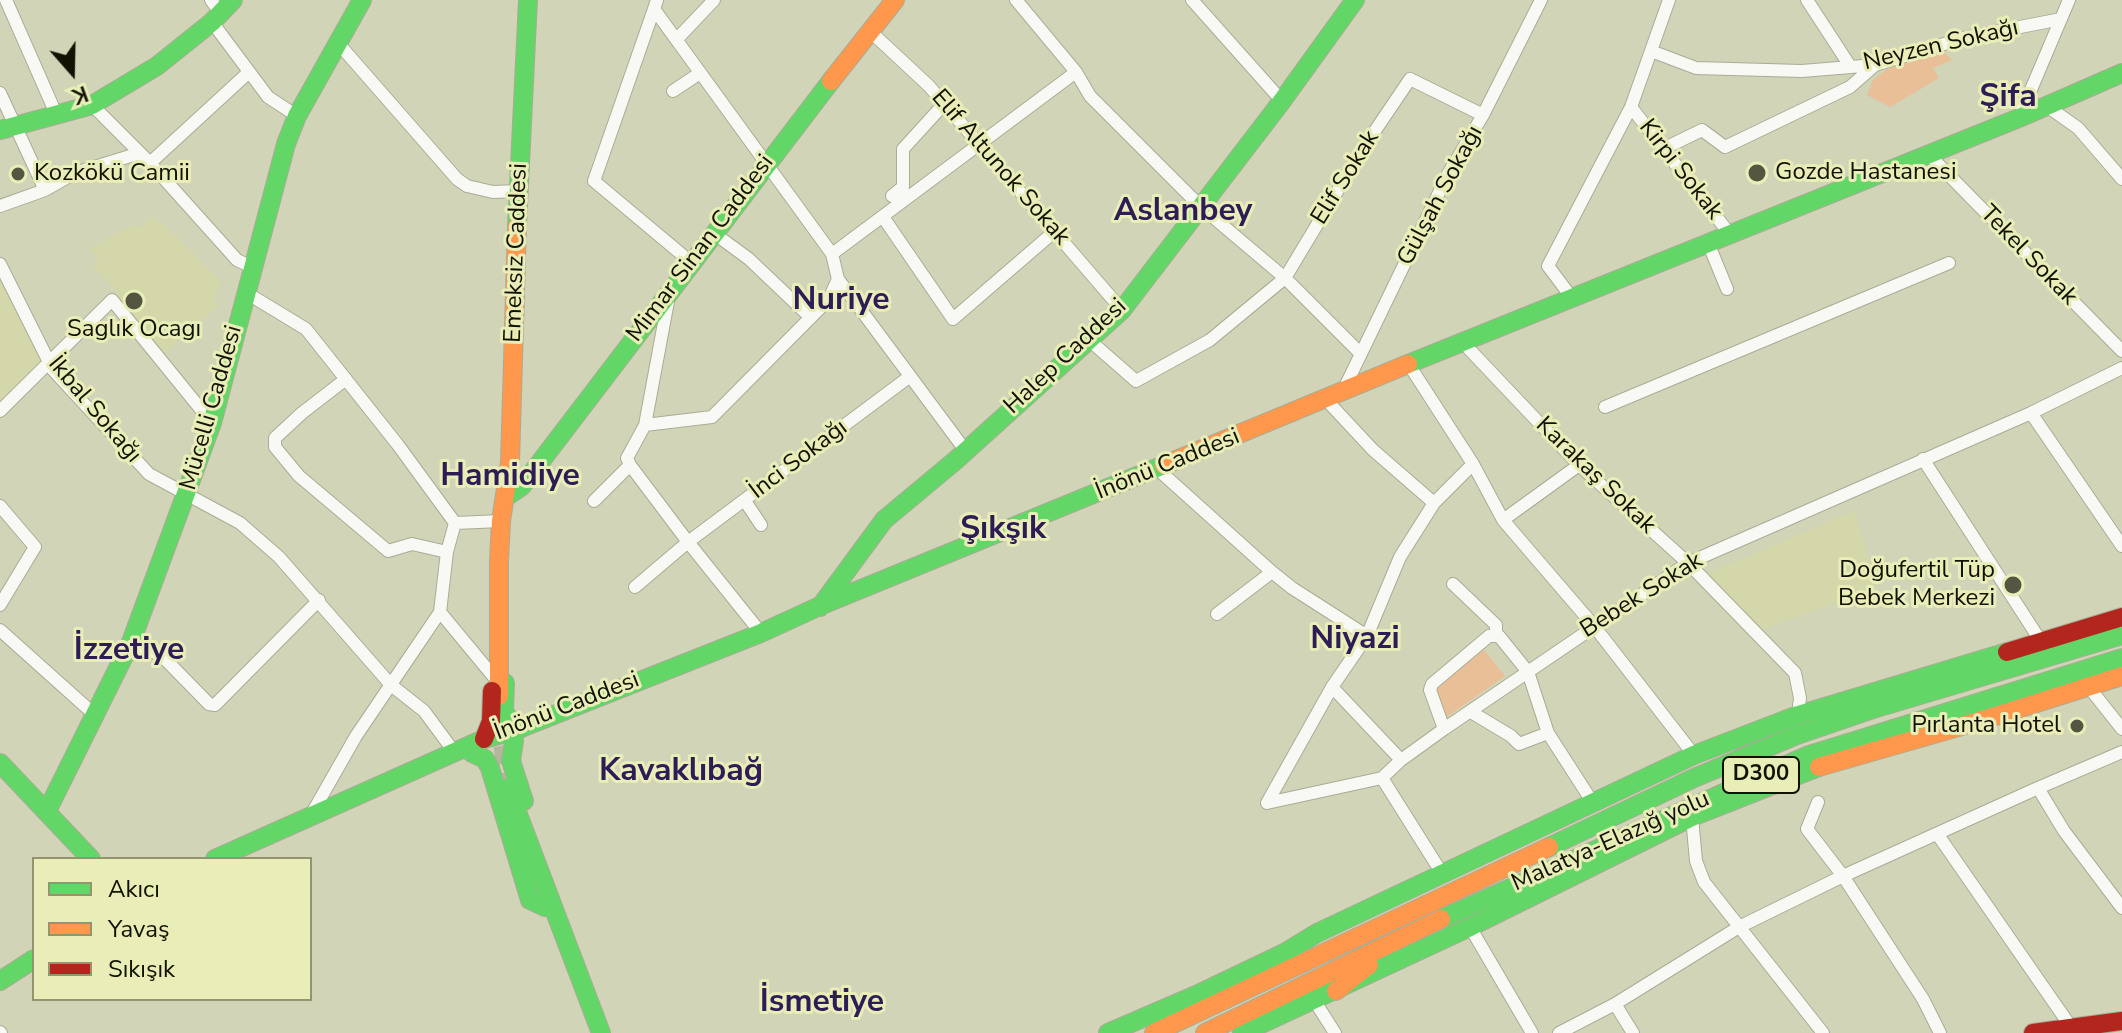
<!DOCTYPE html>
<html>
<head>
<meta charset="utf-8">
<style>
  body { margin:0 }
  #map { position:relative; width:2122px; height:1033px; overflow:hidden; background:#d1d4b7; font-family:"Nunito Sans",sans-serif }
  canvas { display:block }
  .legend { position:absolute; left:32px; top:857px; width:280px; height:144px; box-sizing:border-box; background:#e9edb8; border:2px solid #93956f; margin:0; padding:10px 14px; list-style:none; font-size:24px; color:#111202 }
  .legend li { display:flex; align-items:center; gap:16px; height:40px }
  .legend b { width:40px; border:2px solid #93956f }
  .north { position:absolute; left:32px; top:32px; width:80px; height:80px; -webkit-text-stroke:6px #e9edb8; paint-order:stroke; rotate:160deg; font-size:22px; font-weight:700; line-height:32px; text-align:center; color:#111202 }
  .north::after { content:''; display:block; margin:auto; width:28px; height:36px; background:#111202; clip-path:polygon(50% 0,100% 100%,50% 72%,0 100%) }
</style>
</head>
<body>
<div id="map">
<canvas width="2122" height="1033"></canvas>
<ul class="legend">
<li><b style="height:10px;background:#63d668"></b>Akıcı</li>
<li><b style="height:10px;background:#ff974d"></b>Yavaş</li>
<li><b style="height:10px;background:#b3261e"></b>Sıkışık</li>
</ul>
<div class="north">K</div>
</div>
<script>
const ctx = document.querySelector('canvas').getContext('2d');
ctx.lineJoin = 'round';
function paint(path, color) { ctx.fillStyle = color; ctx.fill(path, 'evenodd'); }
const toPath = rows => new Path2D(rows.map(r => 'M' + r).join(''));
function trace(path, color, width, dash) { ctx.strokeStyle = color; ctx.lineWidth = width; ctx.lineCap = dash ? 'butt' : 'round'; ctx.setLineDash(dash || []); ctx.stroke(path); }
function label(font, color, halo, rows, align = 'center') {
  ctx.font = font + ' "Nunito Sans",sans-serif'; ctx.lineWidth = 6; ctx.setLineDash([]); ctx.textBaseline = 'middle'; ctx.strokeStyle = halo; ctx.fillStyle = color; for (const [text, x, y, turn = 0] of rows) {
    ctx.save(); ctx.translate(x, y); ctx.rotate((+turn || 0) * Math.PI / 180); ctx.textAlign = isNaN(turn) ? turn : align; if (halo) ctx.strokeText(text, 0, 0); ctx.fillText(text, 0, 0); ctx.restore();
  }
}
const built = toPath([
  [152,215,178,238,221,282,213,299,218,306,163,355,116,294,117,292,93,267,98,258,89,249,133,224,139,229],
  [0,282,44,363,0,406],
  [1854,511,1878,588,1762,629,1705,575]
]);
const green = toPath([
  [1942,50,1952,60,1933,68,1939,78,1890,107,1867,95,1873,80,1887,69],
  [1484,650,1505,676,1441,721,1429,691]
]);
const secondaryTunnel = toPath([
  [499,719,508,788]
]);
const street = toPath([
  [6,0,57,116],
  [211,0,221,14],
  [657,0,654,9,832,254,838,279,965,450],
  [1016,0,1076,72,1090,96,1201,207,1285,278,1361,354],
  [1192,0,1282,101],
  [1807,0,1850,66],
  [654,9,594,181,692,263],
  [212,22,268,97,297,116],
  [871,32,929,86,1122,310],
  [677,39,714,0],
  [338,43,457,179,467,186,493,192,518,191],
  [1651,51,1696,68,1802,71,1875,65,1964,38,2061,19],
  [673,91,700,73],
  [0,93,45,190],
  [92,105,150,163,237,260,252,267],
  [1631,107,1729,233],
  [2051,109,2078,128,2122,179],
  [2019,118,2069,0],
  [1665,148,1702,130,1725,147,1850,87,1875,65],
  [1934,160,2122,351],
  [150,163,249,72],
  [892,196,903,187,903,149,944,104],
  [0,206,45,190,75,173,140,153],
  [883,217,953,319,1055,231],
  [715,234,749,259,810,317],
  [1711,250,1727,289],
  [832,254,1076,72],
  [0,264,53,370,149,474,240,523,279,557,391,685,424,711,455,753],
  [245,292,306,329,398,445,455,523,501,521],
  [669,296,645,425,627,458,630,465,688,542,761,633],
  [1572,298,1548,266,1631,107,1669,0],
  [1088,339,1136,381,1210,340,1285,278,1362,150,1410,79,1483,115],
  [1469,349,1579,465,1688,563,1795,673,1800,698,1798,715],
  [346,379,302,413,275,438,275,447,299,476,388,551,412,544,447,552],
  [1342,393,1448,174,1483,115,1541,0],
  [1331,405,1373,450,1434,503],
  [1605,407,1949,263],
  [0,411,112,300,212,423],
  [2031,413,2122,546],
  [645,425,712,417,829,299,838,279],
  [1923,459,2040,640],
  [1473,464,1503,520,1594,626,1694,755],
  [1163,474,1272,572,1217,614],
  [594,501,630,465],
  [745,501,761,525],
  [0,506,35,547,0,605],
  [1503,520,1579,465],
  [1453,584,1496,625,1496,636],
  [635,587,688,542,909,377],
  [440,612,493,676],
  [0,630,95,715],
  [1367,636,1400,557,1434,503,1473,464,1413,371],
  [131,642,162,656,209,704,215,705,319,600],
  [2088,686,2122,729],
  [1332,687,1401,760],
  [1471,712,1511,736,1519,744,1548,733,1593,803],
  [1444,729,1430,690,1432,684,1489,636,1499,636,1528,672,1548,733],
  [1382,778,1443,875],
  [2038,788,2122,752],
  [1818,802,1807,829,1843,876,1923,999,1940,1033],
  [1267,803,1382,778,1401,760,1444,729,1688,563,2031,413,2122,368],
  [1267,803,1332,687,1367,636,1292,588,1272,572],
  [311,815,356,736,440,612,447,552,455,523],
  [1692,817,1696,861,1704,882,1823,1033],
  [1938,835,2073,1030],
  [1470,927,1532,1033],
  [1314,1000,1335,1033],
  [1615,1004,1633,1033],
  [0,1032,1,1033],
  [1559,1033,1615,1004,1739,927,1843,876,2038,788,2064,831,2122,908]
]);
const fast = toPath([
  [0,130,92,105,157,66,212,22,233,0],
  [517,226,528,0],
  [1408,364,2019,118,2122,73],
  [506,497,522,486,831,81],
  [820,607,884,520,956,460,1122,310,1282,101,1355,0],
  [505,683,504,711,513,726,520,729],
  [514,741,511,761,524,801],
  [472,753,485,759,490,768,530,900,545,907],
  [0,763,91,859],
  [508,788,601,1033],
  [47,811,131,642,212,423,286,144,297,116,362,0],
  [1549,847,1694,778,1797,735,1873,709,2122,635],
  [215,859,484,739,516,730,761,633,822,605,1164,465],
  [1441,919,1809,755,2122,658],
  [0,981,34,959],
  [1108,1033,1196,995,1286,952,1317,933,1694,755,1798,715,2007,652],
  [1242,1033,1470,927,1692,817,1819,767]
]);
const slow = toPath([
  [831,81,895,0],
  [1164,465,1408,364],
  [499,696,499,561,501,521,510,462,517,226],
  [1819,767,1983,720,2122,676],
  [1336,991,1369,965],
  [1154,1033,1549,847],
  [1205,1033,1441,919]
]);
const jam = toPath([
  [2007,652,2122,617],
  [484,739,491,721,492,691],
  [2033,1033,2122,1021]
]);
const markers = [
  [1757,173,10,"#545641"],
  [18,174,8,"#545641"],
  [134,301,10,"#545641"],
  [2013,585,10,"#545641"],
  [2077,726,8,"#545641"]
];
const shields = [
  [1761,775,76]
];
const shieldNames = [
  ["D300",1761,775]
];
const streetNames = [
  ["Neyzen Sokağı",1941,46,-13],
  ["Elif Altunok Sokak",1000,168,49],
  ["Kirpi Sokak",1680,170,52],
  ["Elif Sokak",1346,178,-58],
  ["Gülşah Sokağı",1441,196,-62],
  ["Mimar Sinan Caddesi",701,249,-53],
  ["Emeksiz Caddesi",517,253,-88],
  ["Tekel Sokak",2028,256,46],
  ["Halep Caddesi",1066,357,-43],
  ["Mücelli Caddesi",212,408,-74],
  ["İkbal Sokağı",94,410,50],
  ["İnci Sokağı",799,460,-37],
  ["İnönü Caddesi",1168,465,-22],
  ["Karakaş Sokak",1595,476,44],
  ["Bebek Sokak",1642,596,-32],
  ["İnönü Caddesi",567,707,-21],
  ["Malatya-Elazığ yolu",1611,842,-24]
];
const poiNames = [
  ["Gozde Hastanesi",1775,173],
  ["Kozkökü Camii",34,174],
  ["Saglık Ocagı",134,330,"center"],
  ["Doğufertil Tüp",1995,571,"right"],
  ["Bebek Merkezi",1995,599,"right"],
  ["Pırlanta Hotel",2061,726,"right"]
];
const districtNames = [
  ["Şifa",2008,98],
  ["Aslanbey",1183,212],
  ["Nuriye",841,301],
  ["Hamidiye",510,477],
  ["Şıkşık",1003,530],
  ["Niyazi",1355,640],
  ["İzzetiye",129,651],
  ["Kavaklıbağ",681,772],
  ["İsmetiye",822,1003]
];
paint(built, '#d3d7a9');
paint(green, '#e9bf98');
trace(secondaryTunnel, '#b4b79c', 18, [18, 9]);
trace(street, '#aaac95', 14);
trace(fast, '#aaac95', 20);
trace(slow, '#aaac95', 20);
trace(jam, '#aaac95', 20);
trace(street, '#f8f9f4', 12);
trace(fast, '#63d668', 18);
trace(slow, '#ff974d', 18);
trace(jam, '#b3261e', 18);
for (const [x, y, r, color] of markers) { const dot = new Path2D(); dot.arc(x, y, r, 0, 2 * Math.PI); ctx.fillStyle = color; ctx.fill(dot); trace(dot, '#e9edb8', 3); }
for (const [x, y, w] of shields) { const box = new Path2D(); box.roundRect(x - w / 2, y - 18, w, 36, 6); ctx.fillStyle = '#e9edb8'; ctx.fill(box); trace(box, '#111202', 2); }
label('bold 22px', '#111202', null, shieldNames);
label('24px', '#111202', '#e9edb8', streetNames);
label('24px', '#111202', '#e9edb8', poiNames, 'left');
label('bold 32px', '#2d1c56', '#e9edb8', districtNames);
</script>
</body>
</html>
